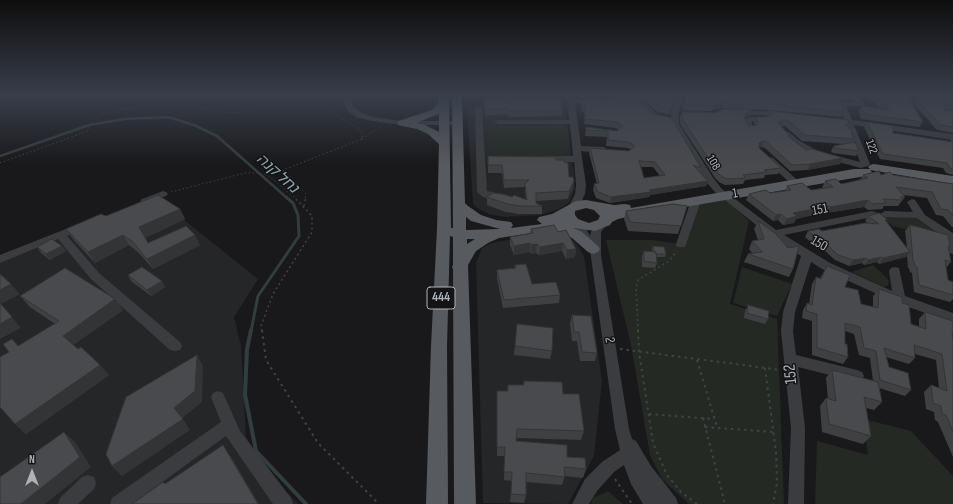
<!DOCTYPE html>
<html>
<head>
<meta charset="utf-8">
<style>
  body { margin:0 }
  #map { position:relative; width:953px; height:504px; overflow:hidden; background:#19191b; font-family:"Sofia Sans Condensed",sans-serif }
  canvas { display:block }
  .north { position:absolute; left:12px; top:452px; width:40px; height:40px; -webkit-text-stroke:3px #141416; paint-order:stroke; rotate:0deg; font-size:11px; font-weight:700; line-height:16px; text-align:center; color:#adb3b9 }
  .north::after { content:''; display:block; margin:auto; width:14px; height:18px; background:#adb3b9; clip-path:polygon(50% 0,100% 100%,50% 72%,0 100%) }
</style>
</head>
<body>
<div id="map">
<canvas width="953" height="504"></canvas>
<div class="north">N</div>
</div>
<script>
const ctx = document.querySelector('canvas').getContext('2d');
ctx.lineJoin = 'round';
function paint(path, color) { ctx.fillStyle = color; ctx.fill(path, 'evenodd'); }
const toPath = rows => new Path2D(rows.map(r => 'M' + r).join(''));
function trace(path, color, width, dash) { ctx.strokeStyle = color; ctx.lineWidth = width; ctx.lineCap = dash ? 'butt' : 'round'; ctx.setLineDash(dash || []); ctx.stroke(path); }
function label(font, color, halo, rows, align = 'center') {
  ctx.font = font + ' "Sofia Sans Condensed","Noto Sans Hebrew",sans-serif'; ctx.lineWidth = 3; ctx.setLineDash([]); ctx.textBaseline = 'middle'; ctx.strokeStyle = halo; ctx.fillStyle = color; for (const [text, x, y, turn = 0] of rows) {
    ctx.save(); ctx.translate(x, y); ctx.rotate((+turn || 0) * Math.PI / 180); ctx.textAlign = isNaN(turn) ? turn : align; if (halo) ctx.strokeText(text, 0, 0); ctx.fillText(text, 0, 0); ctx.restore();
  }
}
const built = toPath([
  [514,101,564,101,574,172,575,188,570,202,559,209,541,215,504,217,489,214,477,208,473,204,467,109],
  [158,199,258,279,234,317,241,346,246,437,271,476,298,504,0,504,0,262],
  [555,231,569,237,576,243,584,256,602,381,594,456,568,504,483,503,476,263,482,248,492,243]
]);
const green = toPath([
  [564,124,568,155,500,157,494,156,489,151,485,126],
  [725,199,749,221,730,304,777,319,784,504,689,504,662,479,650,455,631,345,606,240,653,240,677,244,700,203],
  [878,216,917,218,941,232,944,239,893,226],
  [873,265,887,278,889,281,888,285,884,287,852,272],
  [742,267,792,284,777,316,733,303],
  [863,419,911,431,953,476,953,504,815,504,817,441,868,455],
  [608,491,623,504,591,504,593,498]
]);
const streamFar2 = toPath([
  [0,156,89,125,125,119,168,117,194,125,217,136,287,198]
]);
const streamFar1 = toPath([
  [251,331,258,296,299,236,298,215,293,203,286,197]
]);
const stream = toPath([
  [251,330,247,349,245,395,256,451,306,504]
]);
const pathFar2 = toPath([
  [362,139,380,127],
  [0,163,88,131,89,125,101,114,133,107,182,104,220,112,241,113,295,95],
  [171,192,245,173,259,173,269,176,295,198],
  [305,198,306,194,283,170,362,139,363,132,330,110,326,95]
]);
const pathFar1 = toPath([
  [304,206,306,197],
  [262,331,261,326,273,294,312,232,312,216,294,197],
  [638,331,636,287,638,280,669,261,677,251]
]);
const path = toPath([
  [262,330,266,360,318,443,379,504],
  [638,330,639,352,653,443,667,475,681,492,697,504],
  [620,349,781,370],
  [697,360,717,427],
  [765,368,776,452,777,483,773,504],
  [649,414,714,419],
  [703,418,725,504],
  [705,427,773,432],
  [615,479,632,504]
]);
const minor = toPath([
  [344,95,352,95,352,103,354,108,362,113,373,117,402,121,457,121,461,123,457,125,402,125,372,121,356,117,348,111,344,103,344,95],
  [566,95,574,95,574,99,605,99,609,101,605,103,575,103,581,146,604,147,608,150,604,153,581,151,586,185,585,194,578,208,574,209,569,206,575,194,576,185,574,162,541,162,537,159,541,156,573,156,570,124,498,124,494,122,498,120,569,120,566,95],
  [629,95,637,95,656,113,667,119,663,121,650,117,631,100,629,95],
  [676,95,684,95,679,113,679,124,714,179,722,189,776,230,872,211,876,212,877,214,876,216,872,217,784,235,830,263,892,291,889,271,891,268,895,267,899,268,905,296,953,313,953,323,895,302,822,269,811,262,795,312,793,331,796,355,857,370,862,372,864,376,862,380,857,382,798,367,805,428,804,504,788,504,791,428,781,331,783,312,801,256,770,236,716,193,707,183,671,124,671,113,676,95],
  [831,95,855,96,864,102,864,106,846,106,852,120,953,134,953,140,854,125,870,164,868,166,861,168,812,155,792,144,783,136,782,134,783,132,789,132,798,140,818,151,860,162,846,124,832,122,831,120,835,118,844,119,831,95],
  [842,100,853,100,854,102,843,102,842,100],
  [475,107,478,107,482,109,487,191,508,195,510,197,508,199,486,198,483,197,477,192,475,107],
  [734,110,782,112,786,114,782,116,737,114,733,112,734,110],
  [752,117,765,117,769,119,765,121,753,121,751,123,754,128,753,130,747,130,743,123,745,119,752,117],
  [770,157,773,158,794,177,796,179,794,181,788,181,767,162,766,160,767,158,770,157],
  [163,191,166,192,168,194,166,196,145,204,140,201,142,199,163,191],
  [696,198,701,201,686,244,685,247,677,247,676,244,691,201,696,198],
  [912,199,915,200,925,215,953,233,953,254,949,253,948,250,948,240,917,218,885,217,880,214,885,211,913,212,907,202,912,199],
  [579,222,583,223,590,236,591,232,597,223,601,222,606,225,601,232,601,255,629,429,632,439,636,441,651,466,676,498,678,504,643,504,631,484,624,465,614,472,597,491,589,504,572,504,585,479,602,462,620,450,615,429,590,250,587,250,574,225,579,222],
  [81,223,86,226,85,228,67,236,99,273,180,342,182,346,180,350,175,351,170,350,91,279,58,239,0,263,0,255,81,223],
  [218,391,223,393,240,431,291,498,293,504,273,504,226,436,132,504,110,504,112,498,221,422,211,397,213,393,218,391],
  [88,475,94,477,96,483,94,489,78,504,58,504,60,498,82,477,88,475]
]);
const major = toPath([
  [439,95,449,95,451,228,453,228,452,95,462,95,465,203,468,206,481,215,496,220,511,222,513,225,511,228,542,224,537,220,539,217,552,214,576,201,586,200,614,205,625,204,630,205,631,208,854,169,870,169,868,167,870,165,874,164,953,176,953,184,870,170,872,172,870,174,866,176,632,216,618,219,612,222,610,225,595,231,574,228,582,232,598,246,600,249,598,252,593,254,588,252,572,238,552,230,499,238,488,243,476,251,468,265,476,504,454,504,453,269,452,267,453,265,453,237,450,236,447,346,448,504,426,504,431,346,437,229,439,144,428,134,417,129,398,125,397,123,398,121,432,110,439,101,439,95],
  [439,114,439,132,425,125,416,123,439,114],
  [586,208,594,210,600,216,598,220,589,223,578,219,575,215,575,211,586,208],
  [466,217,471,221,500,229,466,230,466,217],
  [467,239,475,239,467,244,467,239]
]);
const wall = toPath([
  [500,95,560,95,559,96,507,96,562,110,562,116,509,117,507,114,485,116,484,100,501,98],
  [580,95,619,95,608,96,604,98,581,98],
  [638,95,675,95,670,115,657,112],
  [685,95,786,95,787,96,791,96,789,95,835,95,844,112,841,117,770,110,722,108,714,109,711,111,682,110],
  [866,95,928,95,953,96,953,110,945,109,945,110,953,111,953,133,937,130,908,97,923,122,919,127,861,119,859,111,861,106,880,109],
  [582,99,601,103,701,168,700,172,708,181,706,186,650,195,649,197,610,203,596,198,593,190,594,184,597,184,589,153,590,148,629,151,631,150,628,148,606,146,607,137,585,136,586,127,617,131,619,130,616,128,584,124,585,112,582,112,581,104],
  [641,167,653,167,660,176,644,178],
  [769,111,849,124,848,127,853,133,852,134,854,139,852,143,859,151,856,156,833,153,831,151,834,146,844,144,802,141,785,126,780,126,790,136,789,137,806,150,843,158,840,164,807,170,790,171,765,148,761,147,759,147,759,148,781,168,778,174,765,175,764,178,745,180,743,184,725,185,719,182,715,178,680,124,680,118,682,112,751,116,744,118,749,126,755,125,754,122,756,117,768,117,767,116],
  [867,122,893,133,950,141,953,136,953,175,946,173,943,168,880,159,864,127],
  [488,156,556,160,564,162,573,188,568,199,536,201,536,203,542,206,542,214,519,214,506,212,487,205,487,197,512,197,526,199,525,191,525,187,504,188,502,173,488,173],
  [863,175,893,175,953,184,953,227,952,227,943,216,936,215,927,198,903,195,905,197,898,206,884,206,882,209,868,210,864,207,826,213,825,212,796,219,794,223,783,225,778,220,773,221,746,200,749,194,770,193,785,191,787,186,811,190,823,188,822,188,825,181,841,184,860,180],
  [687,206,678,234,628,231,624,219,626,211],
  [180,209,185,219,145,238,148,243,200,245,153,269,138,252,129,245,95,263,73,239,66,229,106,216],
  [868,216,887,219,886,221,907,248,905,231,910,225,950,247,948,249,951,262,946,268,948,280,953,282,953,299,950,302,914,292,912,273,910,272,909,268,908,268,907,255,906,257,879,264,877,262,864,265,862,263,849,266,835,260,822,248,819,249,805,237,808,231,822,231,868,223,865,221],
  [758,221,793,269,789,277,744,262,748,254,752,253,749,249,752,241,758,240,754,229],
  [531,229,558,232,576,249,575,257,566,259,562,251,539,255,536,253,531,254,530,252,514,255,510,245,510,237,530,233],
  [62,246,66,251,50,260,41,253,37,247],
  [653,246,666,254,665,257,656,257,657,263,655,268,642,267,642,256,644,251,652,252,652,249],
  [515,265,532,284,560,295,559,303,503,308,497,278,497,270,514,268],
  [827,266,845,287,861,304,873,307,873,296,879,289,902,303,911,324,919,327,919,319,925,312,953,321,953,457,938,422,935,420,934,412,926,409,924,392,931,385,939,388,936,360,915,354,915,358,909,364,886,357,889,367,911,390,905,396,879,388,882,402,874,410,866,408,871,436,863,444,822,432,820,406,826,398,828,399,826,378,832,370,873,381,870,358,859,355,854,334,845,331,845,344,848,357,843,364,812,355,812,321,802,318,803,310,807,303,809,304,812,284,816,277,820,278],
  [128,275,162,281,165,287,151,296,131,281],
  [20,296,123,310,73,345,109,375,26,434,15,424,19,346,55,324,30,307],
  [748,305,768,319,765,324,744,318,745,311],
  [572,315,597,353,595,361,580,361,577,341,572,341,570,323],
  [517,324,552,351,550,359,514,355],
  [524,381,563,394,584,431,581,440,516,438,516,441,567,457,586,469,583,478,565,476,562,485,526,482,526,495,524,503,510,502,512,481,504,480,505,456,497,456,497,391,507,391,508,385,523,385]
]);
const shadedWall = toPath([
  [604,95,608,95,608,96,604,98],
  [724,102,722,108,714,109,711,111,713,106,716,103],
  [753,110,751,116,745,118,742,122,744,117,747,112],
  [783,120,780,126,778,123],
  [763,141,761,147,757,148,759,143],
  [843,158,840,164,807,170,810,164],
  [574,181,573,188,568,199,569,191],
  [708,181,706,186,650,195,649,197,610,203,611,197,649,190],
  [868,200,864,207,826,213,830,207],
  [828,206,825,212,796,219,794,223,783,225,787,219,793,213],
  [180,209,185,219,145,238,139,227],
  [781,214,778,220,773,221,776,215],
  [123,235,129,245,95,263,88,252],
  [195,235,200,245,153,269,147,259],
  [530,243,530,252,514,255,514,246],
  [563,243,562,251,539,255,540,247],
  [822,243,825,243,822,248,819,249],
  [537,244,536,253,531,254,531,245],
  [62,246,66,251,50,260,46,254],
  [576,249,575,257,566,259,567,250],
  [910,252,906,257,879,264,883,258],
  [881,257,877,262,864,265,868,260],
  [866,258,862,263,849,266,853,260],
  [162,281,165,287,151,296,147,290],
  [11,284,20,294,1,304,21,328,0,339,0,290],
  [115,299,123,310,72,346,63,336],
  [197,355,203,366,202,402,181,419,174,408],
  [100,365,109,375,26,434,15,424],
  [183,419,190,430,122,476,112,466],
  [64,432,75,442,91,467,45,504,21,504],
  [223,445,230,455,259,504,258,504]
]);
const building = toPath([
  [503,95,506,95,508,97,561,98,562,110,509,111,508,108,485,110,484,100,504,98,503,95],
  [645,95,675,95,671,110,658,106,645,95],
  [686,95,786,95,787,96,793,96,795,95,835,95,844,112,772,104,724,102,716,103,713,106,683,104,686,95],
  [874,95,906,95,923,122,864,114,861,106,890,110,874,95],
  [913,95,928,95,953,96,953,104,945,104,945,110,953,111,953,127,940,125,913,95],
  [633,96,650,113,672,118,701,168,693,165,708,181,649,190,651,192,611,197,598,192,594,184,599,183,590,148,629,151,635,146,629,142,608,140,608,131,586,130,586,127,617,131,623,126,617,122,585,119,585,107,582,107,582,99,597,99,601,103,611,97,633,96],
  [639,161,655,162,665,175,644,178,639,161],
  [724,109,753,110,747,112,744,117,749,126,757,125,758,122,756,117,767,117,772,115,773,113,769,111,848,120,849,124,846,124,853,133,851,133,854,139,805,135,787,120,783,120,778,123,790,136,788,136,806,150,812,149,843,158,810,164,792,165,767,142,763,141,759,143,759,148,781,168,764,170,767,172,743,175,746,178,727,179,721,176,717,172,682,118,682,112,716,113,724,109],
  [867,122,893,126,893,133,953,142,953,169,950,168,947,163,883,154,867,122],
  [855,142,859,151,835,148,834,146,855,142],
  [488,156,556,157,556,160,564,160,564,162,568,163,569,177,573,177,574,181,569,191,536,193,536,203,542,206,520,206,507,204,487,197,493,193,502,194,512,197,514,195,527,200,525,184,529,180,504,180,502,165,488,165,488,156],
  [879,171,881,175,890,172,893,175,953,184,953,216,948,210,941,209,932,192,896,187,905,197,900,197,903,200,883,199,886,203,872,204,868,200,830,207,828,206,793,213,797,216,787,219,781,214,776,215,749,194,766,190,770,193,791,190,787,186,802,183,811,190,833,187,825,181,836,179,841,184,868,178,863,175,879,171],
  [158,195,180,209,139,227,148,243,186,226,195,235,147,259,132,241,123,235,88,252,66,229,101,214,106,216,158,195],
  [673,204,687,206,681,226,630,222,626,211,673,204],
  [879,213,887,219,885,220,910,252,883,258,881,257,868,260,866,258,853,260,838,255,825,243,822,243,808,231,819,229,822,231,865,223,879,224,868,216,879,213],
  [758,221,776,234,788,248,799,246,793,269,748,254,762,252,752,241,764,239,758,221],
  [554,225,558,232,566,230,576,249,567,250,563,243,540,247,537,244,531,245,530,243,514,246,510,237,533,233,531,229,554,225],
  [910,225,948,235,950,247,948,246,951,262,945,260,948,280,953,282,953,295,919,285,917,267,915,266,914,262,913,261,910,225],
  [52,239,62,246,46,254,37,247,52,239],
  [653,246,664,247,666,254,656,254,656,252,654,252,653,246],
  [644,251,656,252,657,263,644,261,644,251],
  [526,264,532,284,556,282,560,295,504,300,497,270,516,268,515,265,526,264],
  [827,266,850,275,845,287,858,290,861,304,878,308,879,289,902,297,902,303,909,305,911,324,926,329,925,312,953,321,953,333,952,332,953,339,953,432,946,415,942,414,941,406,933,403,931,385,947,391,942,354,914,345,915,358,884,348,889,367,908,373,911,390,880,380,876,351,864,348,860,327,845,323,845,344,847,344,848,357,817,348,817,314,806,311,807,303,812,305,816,277,821,279,827,266],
  [142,267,162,281,147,290,128,275,142,267],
  [65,268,115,299,63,336,78,349,81,347,100,365,15,424,0,407,0,357,9,352,3,344,12,339,18,346,59,321,20,296,65,268],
  [0,274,11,284,0,290,0,274],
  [0,303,12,317,0,324,0,303],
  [748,305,769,311,768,319,747,313,748,305],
  [572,315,591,316,597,353,582,352,579,332,574,332,572,315],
  [517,324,553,328,552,351,515,346,517,324],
  [197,355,195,391,174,408,183,419,112,466,106,454,126,397,197,355],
  [832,370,878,382,882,402,864,397,871,436,829,424,826,398,836,401,832,370],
  [524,381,562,382,563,394,579,394,584,431,517,429,516,441,567,445,567,457,585,458,586,469,564,467,565,477,526,473,526,495,511,494,512,472,504,472,505,447,497,447,497,391,508,391,508,385,524,385,524,381],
  [64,432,80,457,21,504,0,504,0,477,64,432],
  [223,445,258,504,132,504,163,482,165,484,223,445]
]);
const farStreetnames = [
  ["122",871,147,69],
  ["108",713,163,58]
];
const shields = [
  [441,298,28]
];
const shieldNames = [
  ["444",441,298]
];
const streetNames = [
  ["1",735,194,-10],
  ["151",820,210,-11],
  ["150",819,244,30],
  ["2",609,340,82]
];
const waterNames = [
  ["נחל קנה",277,174,42]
];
const nearStreetnames = [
  ["152",791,374,-96]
];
paint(built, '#252628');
paint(green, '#242a23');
trace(streamFar2, '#323d40', 2.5);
trace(streamFar1, '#323d40', 3);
trace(stream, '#323d40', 4);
trace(pathFar2, '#404346', 1, [1.5, 2.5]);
trace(pathFar1, '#404346', 1.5, [2, 3]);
trace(path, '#404346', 2, [2.5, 4]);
paint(minor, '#3a3c3f');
paint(major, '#575a5e');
paint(wall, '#3e4042');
paint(shadedWall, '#323436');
paint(building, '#484a4d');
trace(building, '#323436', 1);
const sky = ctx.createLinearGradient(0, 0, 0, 165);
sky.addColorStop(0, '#0e0e0f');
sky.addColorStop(0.58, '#383e4a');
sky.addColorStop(1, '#383e4a00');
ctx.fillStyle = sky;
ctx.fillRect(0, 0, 953, 165);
label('12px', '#adb3b9', '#141416', farStreetnames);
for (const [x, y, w] of shields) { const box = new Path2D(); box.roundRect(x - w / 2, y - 11, w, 22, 3); ctx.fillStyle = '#141416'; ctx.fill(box); trace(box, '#adb3b9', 1); }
label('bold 13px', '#adb3b9', null, shieldNames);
label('14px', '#adb3b9', '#141416', streetNames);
label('italic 15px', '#88a6b0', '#141416', waterNames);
label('17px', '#adb3b9', '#141416', nearStreetnames);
</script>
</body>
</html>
